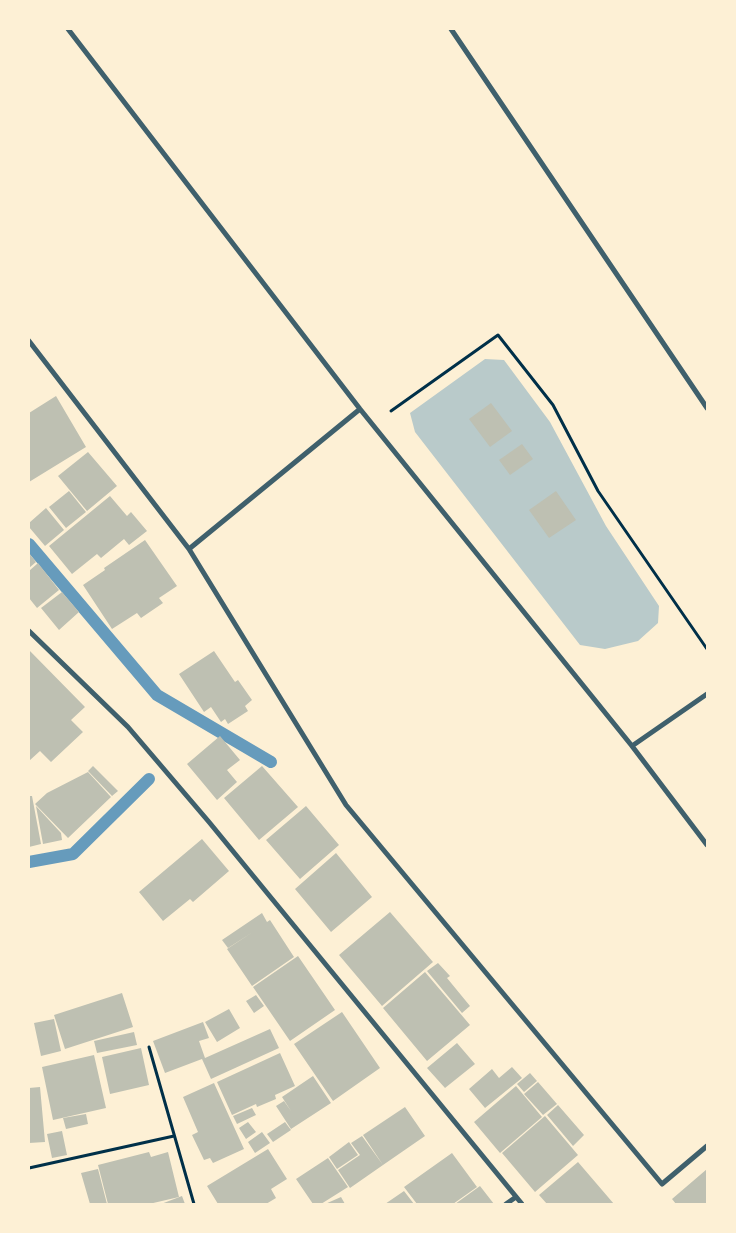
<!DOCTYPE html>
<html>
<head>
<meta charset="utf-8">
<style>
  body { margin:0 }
  #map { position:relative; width:736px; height:1233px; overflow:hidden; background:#fdf0d5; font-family:Figtree,sans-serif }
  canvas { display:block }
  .frame { position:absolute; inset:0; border:30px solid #fdf0d5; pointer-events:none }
</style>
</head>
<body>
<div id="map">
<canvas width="736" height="1233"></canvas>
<div class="frame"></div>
</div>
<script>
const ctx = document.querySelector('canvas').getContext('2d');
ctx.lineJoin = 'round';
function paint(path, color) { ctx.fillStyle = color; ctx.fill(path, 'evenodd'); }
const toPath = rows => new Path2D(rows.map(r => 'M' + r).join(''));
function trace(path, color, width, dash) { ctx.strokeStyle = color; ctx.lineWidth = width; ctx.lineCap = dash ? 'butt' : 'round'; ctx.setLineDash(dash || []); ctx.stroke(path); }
const green = toPath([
  [485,359,504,360,550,422,606,526,659,606,658,623,638,641,605,649,580,645,415,432,410,413]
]);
const stream = toPath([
  [29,544,157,695,271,762],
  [29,862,73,854,149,779]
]);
const building = toPath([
  [56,396,86,447,29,482,29,413],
  [491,403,512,431,490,447,469,419],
  [522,444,533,459,510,475,499,460],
  [88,452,117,486,87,511,58,476],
  [69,491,86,512,66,528,49,507],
  [556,491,576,520,549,538,529,510],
  [110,496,127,516,131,512,147,531,129,545,124,539,101,558,97,554,72,574,49,546],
  [46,508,64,530,45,546,29,527,29,523],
  [145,540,177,586,159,598,163,603,141,618,137,613,112,629,83,585,105,570,104,568],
  [29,553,36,562,29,568],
  [38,563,59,590,37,608,29,598,29,571],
  [62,592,79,612,59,630,41,608],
  [29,650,85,707,71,720,83,732,51,762,40,751,29,761],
  [214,651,235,682,238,680,252,700,245,706,248,711,228,724,225,719,221,722,211,707,204,712,179,674],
  [220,736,240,760,227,770,237,782,217,800,187,764],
  [93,766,118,791,112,796,88,771],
  [262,766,298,807,259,840,224,798],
  [88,772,111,797,68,838,35,804,47,793],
  [29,796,32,796,41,844,29,847],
  [36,806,61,833,62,840,43,844],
  [306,806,339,845,300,879,266,840],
  [202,839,229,871,193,902,190,899,163,921,139,892],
  [336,853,372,897,331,932,295,889],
  [390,912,433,962,382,1006,339,955],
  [262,913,267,922,270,920,294,957,252,986,227,949,253,932,228,948,222,940],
  [298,956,335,1010,290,1041,253,987],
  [438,963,450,976,447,978,470,1006,462,1013,427,971],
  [425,972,470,1025,427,1061,383,1008],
  [122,993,133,1027,65,1049,54,1015],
  [256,995,264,1006,254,1013,246,1001],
  [229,1009,240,1028,217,1042,205,1022],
  [342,1012,380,1068,333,1101,294,1044],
  [54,1019,61,1051,41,1056,34,1023],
  [203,1022,209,1038,199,1041,205,1058,270,1029,279,1048,211,1079,202,1059,165,1073,153,1041],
  [134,1032,137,1045,97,1053,94,1041],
  [457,1043,475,1064,445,1088,427,1068],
  [141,1048,149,1085,110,1094,102,1057],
  [280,1053,295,1086,275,1095,276,1099,257,1107,256,1104,232,1115,217,1082],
  [94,1055,106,1108,53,1120,42,1067],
  [512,1067,522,1078,485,1108,469,1089,492,1069,499,1078],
  [530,1073,537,1081,524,1092,517,1084],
  [313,1076,331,1103,291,1129,276,1106,284,1101,291,1111,282,1097],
  [538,1082,557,1104,543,1115,524,1094],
  [214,1083,244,1149,213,1163,210,1158,204,1160,192,1135,198,1132,183,1097],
  [516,1086,542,1117,500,1153,474,1122],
  [40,1087,45,1142,29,1143,29,1088],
  [558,1105,584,1135,573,1146,547,1115],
  [405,1107,425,1136,383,1165,363,1135],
  [252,1108,256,1115,237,1124,233,1116],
  [86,1114,88,1124,66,1129,63,1118],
  [545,1116,578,1155,535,1192,502,1153],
  [248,1122,256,1132,246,1139,239,1128],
  [285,1122,291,1130,273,1142,267,1134],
  [62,1131,67,1155,52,1158,47,1134],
  [262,1132,270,1143,255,1153,248,1142],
  [362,1136,383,1165,350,1188,338,1170,360,1155,351,1143],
  [349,1142,358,1155,337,1169,329,1157],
  [268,1149,287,1179,271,1189,276,1198,266,1204,218,1204,207,1186],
  [149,1152,151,1157,168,1152,179,1197,149,1204,108,1204,98,1165],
  [452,1153,477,1187,453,1204,417,1204,404,1187],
  [328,1158,348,1187,321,1204,313,1204,296,1179],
  [578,1162,614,1204,547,1204,539,1195],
  [98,1169,107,1204,90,1204,81,1173],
  [707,1169,707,1204,676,1204,672,1199],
  [480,1186,494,1204,455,1204],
  [404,1191,414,1204,385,1204],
  [182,1196,185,1204,161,1204],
  [341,1197,345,1204,325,1204]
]);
const path = toPath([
  [391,411,498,335,553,405,598,491,707,649],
  [149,1047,194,1204],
  [29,1168,174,1136]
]);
const minor = toPath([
  [68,29,360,409,632,746,707,845],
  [451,29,707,408],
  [29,341,189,549,346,805,662,1184,707,1146],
  [189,549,360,409],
  [29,631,128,727,209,822,522,1204],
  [632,746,707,694],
  [506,1204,516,1197]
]);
paint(green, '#b9caca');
trace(stream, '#669bbc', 12);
paint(building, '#bec0b2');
trace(path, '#003049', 3);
trace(minor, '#3f606c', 5);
</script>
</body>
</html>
